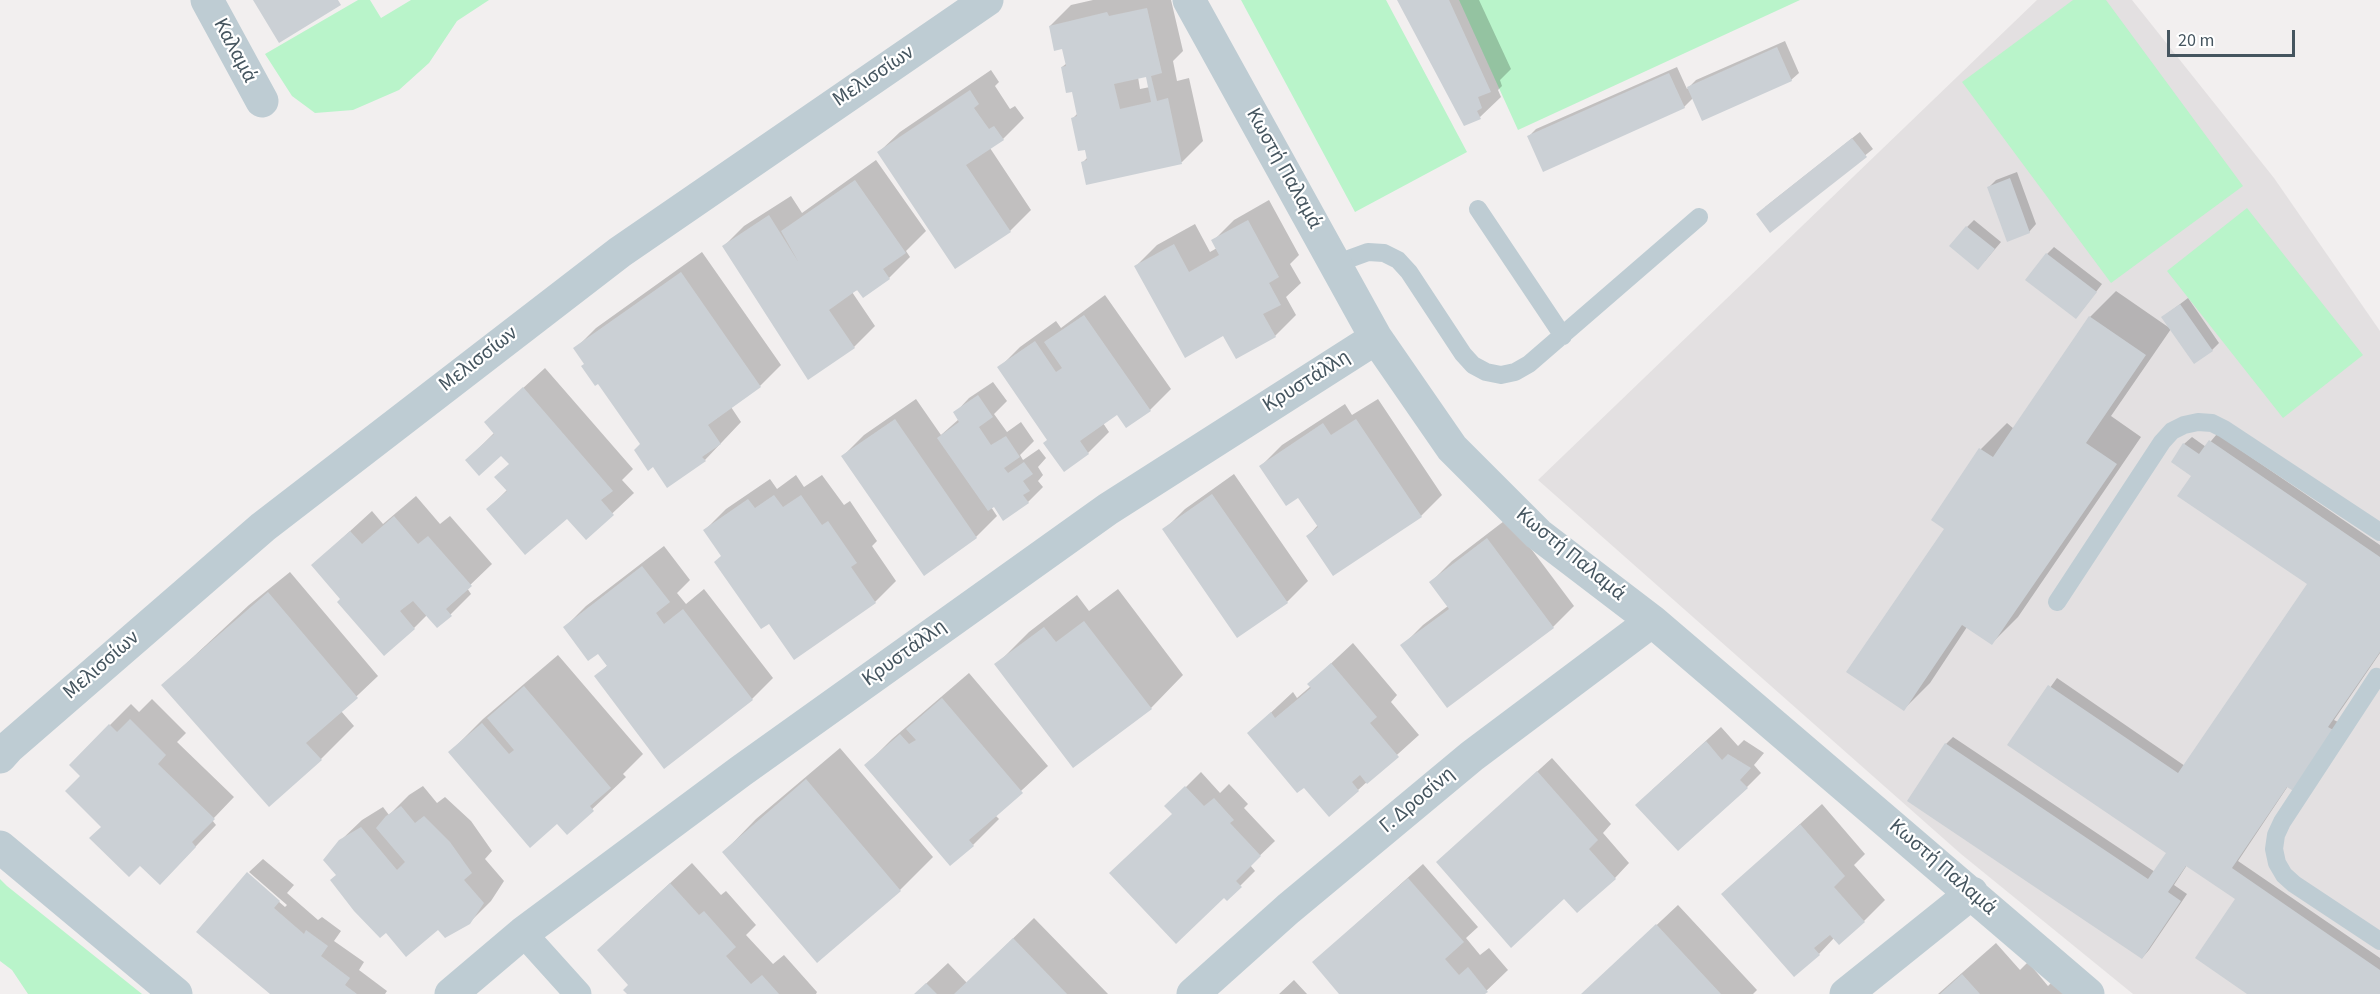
<!DOCTYPE html>
<html>
<head>
<meta charset="utf-8">
<style>
  body { margin:0 }
  #map { position:relative; width:2380px; height:994px; overflow:hidden; background:#f2efef; font-family:"Source Sans 3",sans-serif }
  canvas { display:block }
  .scale { position:absolute; left:2167px; top:30px; width:128px; height:27px; box-sizing:border-box; border:3px solid #45555f; border-top:0; padding-left:8px; font-size:18px; line-height:21px; white-space:nowrap; color:#45555f; -webkit-text-stroke:4px #fff; paint-order:stroke }
</style>
</head>
<body>
<div id="map">
<canvas width="2380" height="994"></canvas>
<div class="scale">20 m</div>
</div>
<script>
const ctx = document.querySelector('canvas').getContext('2d');
ctx.lineJoin = 'round';
function paint(path, color) { ctx.fillStyle = color; ctx.fill(path, 'evenodd'); }
const toPath = rows => new Path2D(rows.map(r => 'M' + r).join(''));
function trace(path, color, width, dash) { ctx.strokeStyle = color; ctx.lineWidth = width; ctx.lineCap = dash ? 'butt' : 'round'; ctx.setLineDash(dash || []); ctx.stroke(path); }
function label(font, color, halo, rows, align = 'center') {
  ctx.font = font + ' "Source Sans 3",sans-serif'; ctx.lineWidth = 4.5; ctx.setLineDash([]); ctx.textBaseline = 'middle'; ctx.strokeStyle = halo; ctx.fillStyle = color; for (const [text, x, y, turn = 0] of rows) {
    ctx.save(); ctx.translate(x, y); ctx.rotate((+turn || 0) * Math.PI / 180); ctx.textAlign = isNaN(turn) ? turn : align; if (halo) ctx.strokeText(text, 0, 0); ctx.fillText(text, 0, 0); ctx.restore();
  }
}
const education = toPath([
  [2037,0,2132,0,2274,178,2380,331,2380,994,2133,994,1961,854,1538,480]
]);
const green = toPath([
  [358,0,370,0,381,18,411,0,489,0,457,21,429,63,399,90,353,110,315,113,292,96,265,54],
  [1241,0,1386,0,1467,152,1355,212],
  [1459,0,1800,0,1518,130],
  [2073,0,2106,0,2243,186,2111,283,1962,82],
  [2247,208,2363,355,2283,418,2167,271],
  [0,879,7,886,142,994,28,994,12,970,0,961]
]);
const shadow = toPath([
  [1093,0,1171,0,1183,51,1173,61,1177,81,1189,78,1203,141,1182,162,1083,162,1088,157,1073,118,1078,113,1073,90,1062,67,1067,63,1063,47,1050,26,1071,5],
  [1147,75,1150,87,1140,89,1138,77],
  [1399,0,1479,0,1511,69,1500,80,1502,86,1498,90,1501,97,1480,117,1465,124],
  [1785,41,1799,73,1791,80,1693,98,1684,107,1529,136,1536,129,1677,67,1687,89,1696,80],
  [991,70,999,82,995,86,1010,109,1015,106,1024,118,1003,139,990,148,1031,210,1010,231,879,152,900,132],
  [1860,132,1873,149,1771,231,1765,207],
  [876,160,926,231,906,251,910,257,889,278,852,292,875,326,854,347,809,377,724,246,744,226,791,196,802,213],
  [2017,172,2036,224,2029,232,1989,187,1996,180],
  [1269,200,1299,255,1290,264,1301,283,1286,297,1296,315,1275,336,1223,334,1136,266,1157,245,1195,224,1210,252,1217,248,1213,241,1234,220],
  [1974,220,2001,242,1985,261,1967,227],
  [2054,247,2102,284,2083,309,2047,254],
  [702,252,781,365,760,386,731,407,741,422,705,460,642,444,575,349,596,328],
  [2116,291,2171,329,2111,416,2141,437,2018,617,1992,643,1967,627,1930,683,1904,709,1946,529,1981,449,2007,423,2014,429,2090,317],
  [1105,295,1171,389,1150,410,1117,413,1103,423,1109,432,1088,453,1048,440,999,368,1020,347,1056,321,1061,328],
  [2188,298,2219,343,2212,350,2163,317],
  [545,368,633,469,622,480,634,493,586,538,567,517,488,509,508,489,510,463,502,454,467,460,495,432,486,422],
  [993,382,1007,401,994,414,1007,432,1021,422,1034,441,1020,455,1023,460,1039,449,1046,458,1038,467,1043,475,1038,481,1043,487,1028,502,1004,519,994,505,991,507,997,516,976,537,843,456,864,435,916,399,941,435,959,419,955,413,969,398],
  [1378,399,1442,495,1421,516,1308,536,1318,525,1298,496,1261,466,1282,445,1345,404,1352,415],
  [2217,434,2380,545,2380,653,2334,720,2342,724,2288,786,2238,861,2380,958,2380,994,2250,994,2237,899,2187,865,2174,885,2187,894,2149,950,2142,958,1946,744,1953,737,2155,872,2168,852,2009,745,2057,678,2185,766,2309,583,2193,475,2184,444,2192,437,2206,447],
  [1234,474,1308,581,1287,602,1164,530,1185,509],
  [796,475,804,487,822,475,844,505,850,501,877,541,872,546,896,581,875,602,723,555,705,530,726,509,770,479,777,489],
  [416,496,440,524,450,516,492,564,467,588,471,594,450,615,427,615,414,628,342,599,313,565,372,511,383,524],
  [1508,518,1574,606,1553,627,1402,646,1423,625,1448,606,1431,582,1452,561],
  [664,546,690,580,677,593,686,604,704,589,773,678,752,699,665,766,596,676,608,665,598,652,565,627,586,606],
  [290,572,378,676,341,711,354,726,321,759,269,805,163,685,249,605],
  [1118,589,1183,675,1151,708,996,665,1029,632,1077,595,1089,611],
  [1353,643,1397,695,1391,702,1419,735,1358,790,1304,785,1249,733,1293,692,1297,698,1311,686,1309,684],
  [558,655,643,754,623,774,626,777,567,833,557,822,450,752,483,719],
  [969,673,1048,766,995,815,999,819,973,845,866,765,892,739],
  [152,699,186,733,177,742,234,797,212,820,216,825,181,862,103,827,82,776,110,725,131,704,139,712],
  [1721,727,1738,746,1744,740,1764,753,1754,765,1761,773,1747,787,1652,790],
  [840,748,933,857,900,890,817,961,724,852,756,819],
  [1552,758,1611,824,1603,833,1629,863,1615,878,1565,897,1438,862],
  [1201,772,1220,793,1229,784,1248,804,1244,808,1275,841,1250,865,1255,871,1227,899,1174,813,1167,806],
  [423,786,437,803,445,797,471,821,492,851,485,859,504,881,491,901,469,923,438,927,338,875,340,841,362,820,383,807,389,815,409,795],
  [1822,804,1865,854,1854,865,1885,900,1864,921,1834,938,1819,954,1723,894],
  [263,859,294,885,287,893,318,920,322,917,341,931,334,941,364,962,359,970,387,991,385,994,273,994,247,874,285,907,287,905,249,872],
  [692,863,721,895,726,891,756,925,746,935,773,964,784,955,817,992,816,994,629,994,631,985,620,929],
  [1423,864,1478,927,1466,938,1480,955,1489,948,1508,970,1483,994,1341,994,1314,962],
  [1678,905,1757,990,1753,994,1583,994],
  [1034,918,1108,994,915,994,948,963,967,983],
  [1996,943,2020,970,2028,962,2048,986,2054,980,2066,994,1938,994],
  [1294,980,1307,994,1279,994]
]);
const building = toPath([
  [253,0,338,0,341,5,279,43],
  [1397,0,1449,0,1491,92,1478,97,1482,108,1477,111,1481,119,1464,126],
  [1147,8,1162,73,1151,76,1157,101,1168,98,1182,164,1086,185,1081,162,1087,160,1085,150,1078,151,1071,118,1077,116,1072,92,1066,93,1061,67,1066,66,1062,49,1054,51,1049,26,1107,12,1109,16],
  [1146,77,1151,102,1120,109,1114,84],
  [1777,47,1792,81,1702,121,1687,87],
  [1669,73,1685,108,1543,172,1527,136],
  [970,90,979,104,974,108,989,129,994,126,1004,140,966,165,1011,232,955,269,877,152],
  [1852,138,1867,157,1770,233,1756,214],
  [2010,178,2030,233,2007,242,1987,187],
  [855,180,906,253,883,269,890,279,863,298,857,290,829,310,855,348,808,380,722,246,769,215,799,263,781,231],
  [1248,220,1279,277,1269,283,1281,305,1263,314,1276,337,1236,359,1223,336,1185,358,1134,266,1174,244,1189,272,1219,255,1211,240],
  [1966,226,1995,249,1978,270,1949,246],
  [2046,253,2097,292,2076,319,2025,280],
  [681,272,761,387,708,425,721,444,702,457,706,461,667,488,653,467,648,471,634,450,640,444,598,384,595,386,581,366,584,364,573,348],
  [2180,304,2213,351,2194,364,2161,317],
  [1084,315,1151,411,1126,428,1117,415,1080,441,1089,454,1064,472,1043,443,1047,440,997,367,1035,341,1056,372,1062,368,1044,342],
  [2089,316,2146,355,2086,443,2117,464,1992,645,1962,625,1904,711,1846,672,1944,529,1931,520,1979,448,1993,457],
  [523,387,613,491,601,500,614,515,586,540,567,519,525,555,486,509,507,491,494,477,509,464,501,456,479,476,465,460,494,434,484,422],
  [978,395,993,417,979,427,991,445,1006,436,1020,457,1004,468,1008,473,1024,462,1033,474,1023,481,1030,491,1023,495,1029,503,1003,521,994,507,988,511,937,438,959,422,953,412],
  [895,419,977,538,924,576,841,456],
  [1356,419,1422,517,1333,576,1306,536,1318,527,1298,498,1286,506,1259,466,1323,423,1331,435],
  [2209,440,2380,557,2380,652,2328,727,2337,732,2295,792,2287,787,2232,868,2380,970,2380,994,2247,994,2195,958,2235,899,2186,866,2168,892,2181,901,2142,959,1907,801,1945,743,2148,879,2166,853,2007,745,2048,685,2178,773,2307,584,2177,496,2191,476,2171,462,2183,443,2199,454],
  [1212,494,1288,603,1237,638,1162,529],
  [774,495,783,507,801,495,822,525,828,521,857,563,851,567,876,603,794,660,769,624,761,629,714,562,721,556,703,530,748,499,755,508],
  [394,516,418,544,428,536,472,586,446,609,452,616,437,628,413,601,400,611,415,629,384,656,337,602,340,599,311,565,350,531,362,544],
  [1487,538,1554,628,1447,708,1400,645,1449,609,1429,582],
  [642,566,670,602,656,613,664,624,683,609,753,700,664,769,594,676,607,666,598,654,588,661,563,627],
  [268,592,358,698,306,743,322,760,269,807,161,685],
  [1084,621,1152,709,1073,768,994,664,1044,627,1056,642],
  [1331,663,1377,717,1370,723,1399,757,1367,784,1360,775,1352,782,1359,791,1329,817,1304,788,1297,793,1247,733,1271,712,1275,718,1311,688,1307,684],
  [524,686,611,788,590,806,594,811,567,835,557,824,530,848,448,752,482,723,509,754,514,750,487,718],
  [942,698,1023,793,969,840,974,846,950,866,864,765,900,734,909,744,916,740,906,729],
  [130,719,166,755,158,764,215,819,192,842,196,847,160,885,140,866,129,877,89,838,101,827,65,791,80,776,69,765,109,724,117,732],
  [1706,741,1722,760,1728,754,1751,768,1740,780,1748,788,1678,851,1635,805],
  [1537,771,1598,840,1589,849,1616,879,1577,913,1564,899,1511,948,1436,862],
  [806,779,901,891,817,963,722,852],
  [1185,786,1204,806,1214,798,1234,820,1230,823,1261,856,1236,881,1242,887,1227,901,1224,898,1176,944,1109,873,1172,814,1164,806],
  [401,806,415,823,424,816,450,842,472,873,464,880,484,903,470,924,445,938,438,930,406,957,386,933,380,938,354,911,330,880,336,875,323,860,339,840,361,827,397,870,405,862,376,828,386,816],
  [1800,824,1845,876,1834,887,1865,922,1839,945,1830,935,1814,948,1820,955,1794,977,1721,894],
  [247,872,280,901,274,908,304,934,306,930,328,946,321,956,350,978,345,985,357,994,270,994,196,932],
  [1408,878,1464,942,1445,959,1459,975,1468,967,1488,992,1485,994,1339,994,1312,962],
  [670,883,699,915,704,911,736,947,726,956,751,984,762,975,779,994,627,994,623,990,628,985,597,950],
  [1656,924,1721,994,1581,994],
  [1013,938,1067,994,954,994],
  [1962,974,1980,994,1940,994],
  [926,983,937,994,914,994]
]);
const service = toPath([
  [1478,209,1563,336],
  [1335,264,1368,252,1384,253,1398,260,1409,272,1463,354,1473,365,1486,372,1501,375,1515,372,1529,364,1699,217],
  [2057,602,2162,442,2172,431,2184,425,2198,422,2212,423,2224,429,2380,532],
  [2380,678,2377,677,2282,822,2276,835,2274,849,2277,863,2284,875,2294,884,2380,941]
]);
const pedestrian = toPath([
  [523,933,578,994]
]);
const minor = toPath([
  [207,0,262,101],
  [1189,0,1376,338,1452,448,1538,534,1652,621,2088,994],
  [0,757,9,747,263,527,620,252,987,0],
  [0,847,176,994],
  [451,994,523,933,741,771,1108,509,1376,338],
  [1193,994,1288,909,1472,756,1652,621],
  [1846,994,1972,893]
]);
const streetNames = [
  ["Καλαμά",234,51,62],
  ["Μελισσίων",874,77,-34],
  ["Κωστή Παλαμά",1283,169,61],
  ["Μελισσίων",479,360,-38],
  ["Κρυστάλλη",1307,382,-32],
  ["Κωστή Παλαμά",1570,555,39],
  ["Κρυστάλλη",905,654,-36],
  ["Μελισσίων",102,666,-41],
  ["Γ. Δροσίνη",1418,801,-40],
  ["Κωστή Παλαμά",1942,868,41]
];
paint(education, '#e3e0e1');
paint(green, '#b9f4ca');
paint(shadow, '#0003');
paint(building, '#cbd0d5');
trace(service, '#beccd3', 18);
trace(pedestrian, '#beccd3', 27);
trace(minor, '#beccd3', 33);
label('21px', '#45555f', '#fff', streetNames);
</script>
</body>
</html>
